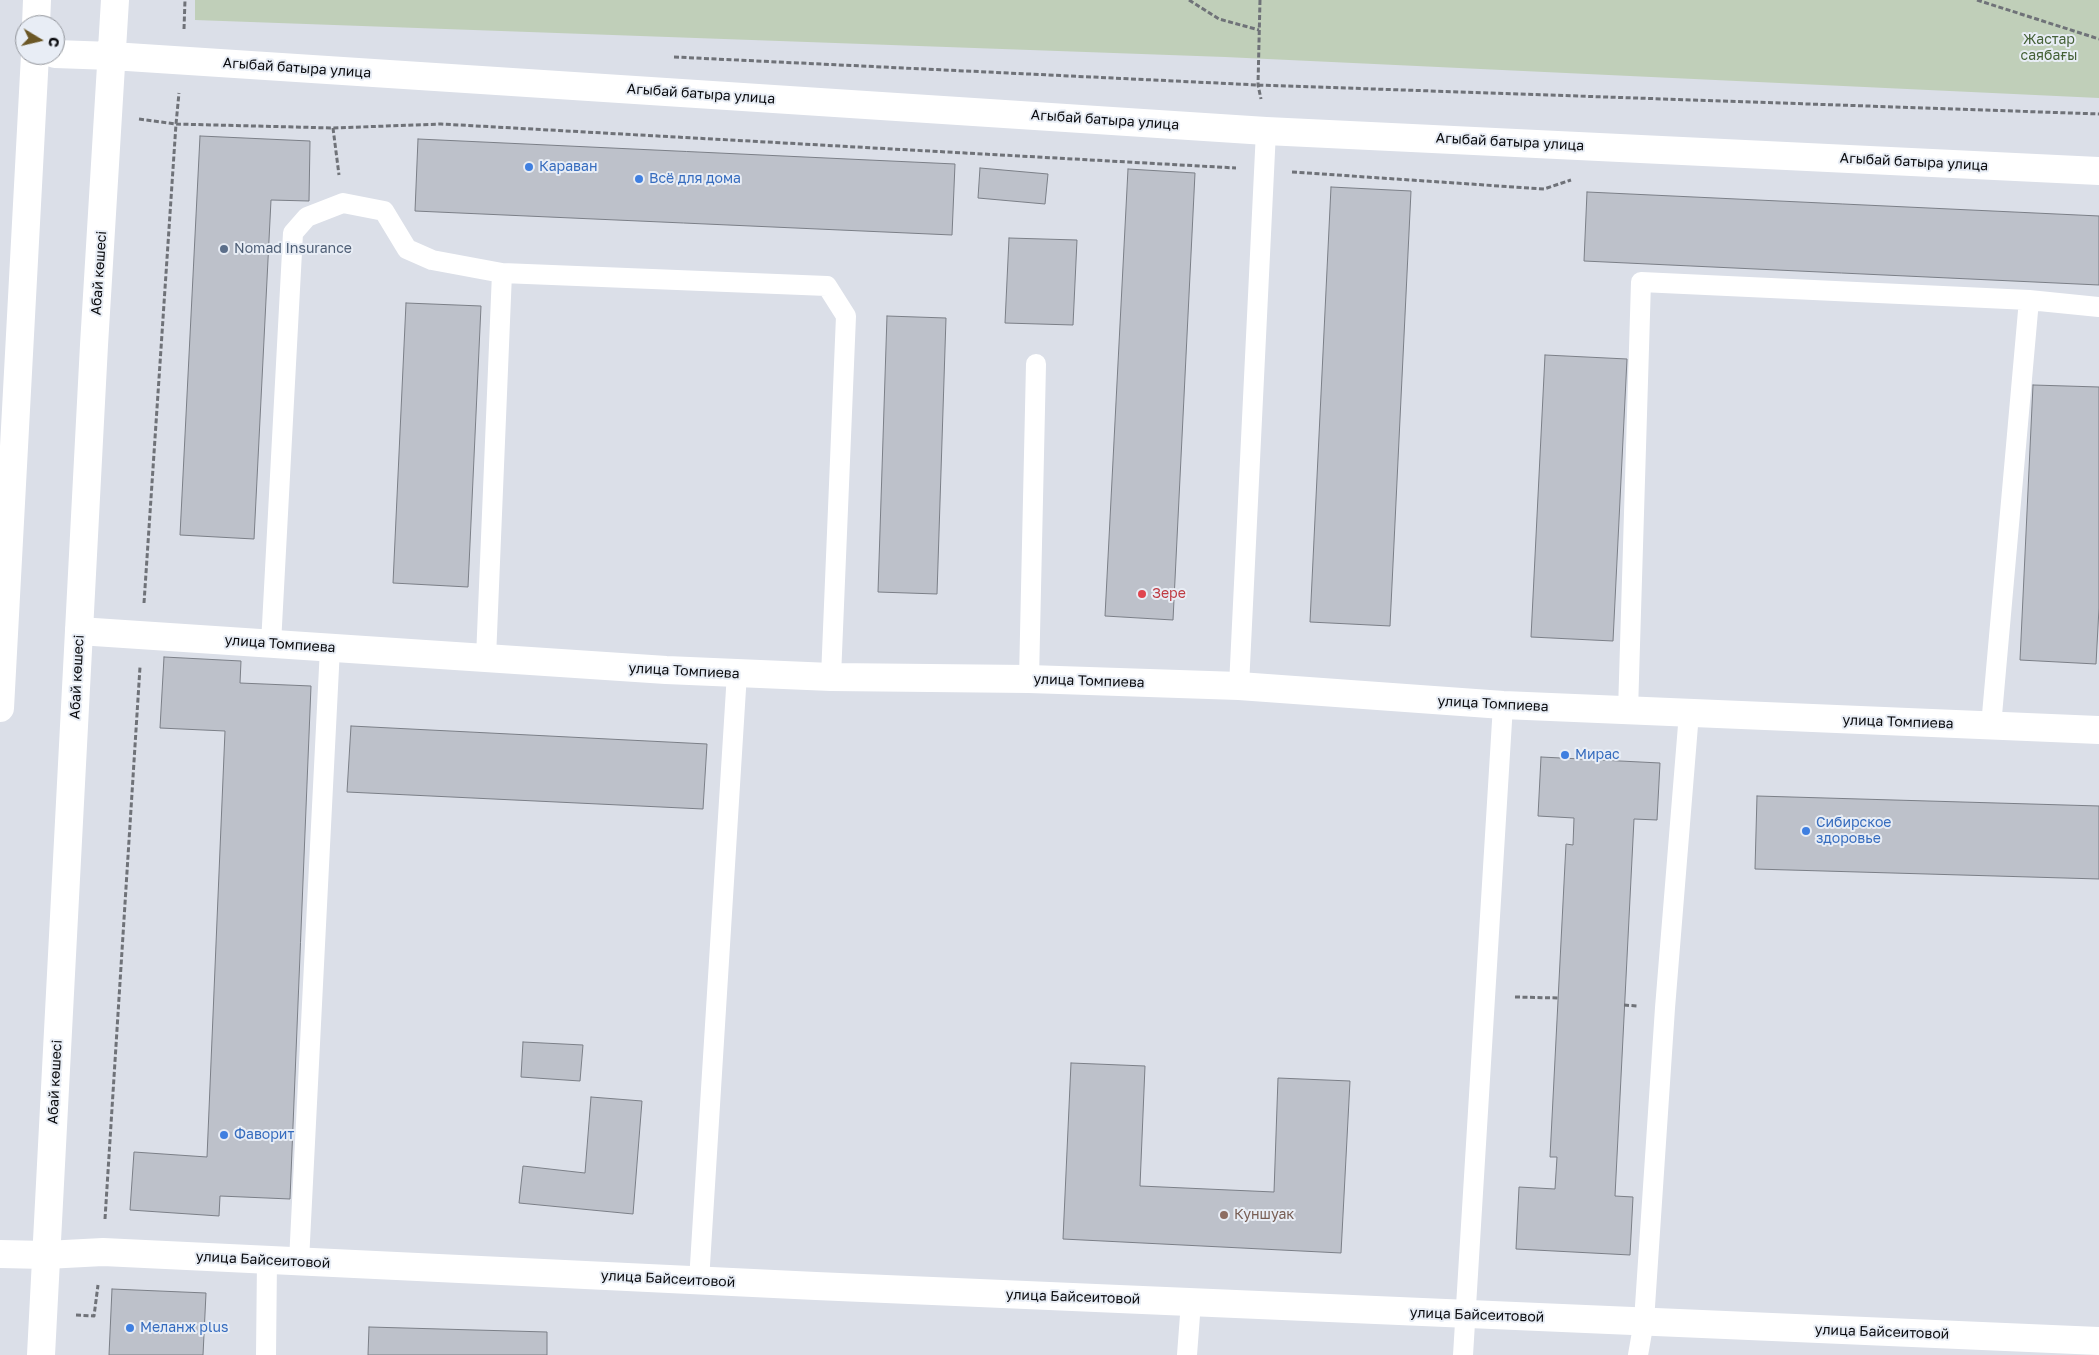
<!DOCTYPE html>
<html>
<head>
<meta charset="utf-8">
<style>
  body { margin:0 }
  #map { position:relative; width:2099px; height:1355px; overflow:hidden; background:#dbdfe8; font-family:"Golos Text",sans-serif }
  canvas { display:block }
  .north { position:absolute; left:15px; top:15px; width:50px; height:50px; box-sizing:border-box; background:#e8edf5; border:1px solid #909399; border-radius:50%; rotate:99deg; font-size:14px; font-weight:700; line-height:20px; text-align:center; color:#0b0c0f }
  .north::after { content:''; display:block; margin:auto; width:18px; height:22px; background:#6b5725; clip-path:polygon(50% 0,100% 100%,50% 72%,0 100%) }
</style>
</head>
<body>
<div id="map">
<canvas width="2099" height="1355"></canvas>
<div class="north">С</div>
</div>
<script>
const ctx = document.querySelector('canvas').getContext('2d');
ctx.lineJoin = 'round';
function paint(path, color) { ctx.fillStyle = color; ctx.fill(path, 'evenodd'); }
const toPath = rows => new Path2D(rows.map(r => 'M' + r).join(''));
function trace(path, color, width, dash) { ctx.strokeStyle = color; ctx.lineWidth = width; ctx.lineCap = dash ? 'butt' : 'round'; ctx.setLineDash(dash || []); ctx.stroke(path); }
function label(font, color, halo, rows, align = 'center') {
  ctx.font = font + ' "Golos Text",sans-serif'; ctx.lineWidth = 4; ctx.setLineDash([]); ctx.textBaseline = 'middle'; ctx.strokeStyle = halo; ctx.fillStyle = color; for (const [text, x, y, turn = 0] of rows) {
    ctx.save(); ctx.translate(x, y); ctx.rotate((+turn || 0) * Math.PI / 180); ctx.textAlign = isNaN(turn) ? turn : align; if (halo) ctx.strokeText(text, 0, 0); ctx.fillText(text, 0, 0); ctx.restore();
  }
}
const green = toPath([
  [195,0,2099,0,2099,98,1225,57,195,20]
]);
const building = toPath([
  [200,136,310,141,309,201,271,200,254,539,180,535,200,136],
  [418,139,955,164,952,235,415,211,418,139],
  [980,168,1048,174,1045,204,978,198,980,168],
  [1128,169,1195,173,1173,620,1105,616,1128,169],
  [1331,187,1411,191,1390,626,1310,622,1331,187],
  [1587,192,2099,216,2099,285,1584,261,1587,192],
  [1009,238,1077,240,1073,325,1005,323,1009,238],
  [406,303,481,306,468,587,393,583,406,303],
  [887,316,946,318,937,594,878,592,887,316],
  [1545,355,1627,359,1613,641,1531,637,1545,355],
  [2033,385,2099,387,2099,608,2096,664,2020,660,2033,385],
  [164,657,241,661,240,683,311,686,290,1199,220,1196,219,1216,130,1210,134,1152,207,1157,225,731,160,728,164,657],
  [351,726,707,744,703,809,347,792,351,726],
  [1541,757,1660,763,1657,820,1634,819,1615,1196,1633,1197,1630,1255,1516,1249,1519,1187,1555,1189,1557,1157,1550,1157,1566,844,1573,845,1574,818,1538,816,1541,757],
  [1757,796,2099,806,2099,879,1755,869,1757,796],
  [523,1042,583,1045,580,1081,521,1077,523,1042],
  [1071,1063,1145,1066,1140,1186,1274,1192,1278,1078,1350,1081,1341,1253,1063,1239,1071,1063],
  [591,1097,642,1101,633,1214,519,1203,523,1166,585,1173,591,1097],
  [112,1289,206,1293,203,1355,109,1355,112,1289],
  [369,1327,547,1332,547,1355,368,1355,369,1327]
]);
const path = toPath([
  [1189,0,1219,19,1259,30],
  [1260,0,1258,85,1261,99],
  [1977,0,2099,39],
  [184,29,185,0],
  [674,57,1258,85,2099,114],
  [139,119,176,124,179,93],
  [333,128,339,175],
  [1292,172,1544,189,1571,180],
  [144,603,176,124,333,128,441,124,1236,168],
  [1515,997,1558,998],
  [1624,1005,1637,1006],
  [105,1219,140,667],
  [76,1315,94,1316,98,1285]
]);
const lane = toPath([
  [271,644,293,233,307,217,343,203,384,211,407,249,432,260,502,273,827,286,846,316,831,677],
  [486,658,502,273],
  [1029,679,1036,364],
  [1239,686,1266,131],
  [1628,711,1641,282,2029,300,2099,307],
  [1991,726,2029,300],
  [299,1261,330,648],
  [699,1281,737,673],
  [266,1355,267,1260],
  [1187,1355,1191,1302],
  [1463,1355,1503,705],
  [1638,1355,1644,1321,1665,1008,1689,713]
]);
const street = toPath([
  [79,631,666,670,831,677,1029,679,1239,686,1503,705,2099,730],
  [46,1255,103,1252,816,1286,2099,1341]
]);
const secondary = toPath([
  [36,25,37,0],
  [55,54,112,56,1266,131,2099,171],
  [0,708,35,55],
  [0,1254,46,1255],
  [41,1355,94,345,115,0]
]);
const markers = [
  [529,167,5,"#3f7fe0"],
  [639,179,5,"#3f7fe0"],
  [224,249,5,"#5c6f8a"],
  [1142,594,5,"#e0444e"],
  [1565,755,5,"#3f7fe0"],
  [1806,831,5,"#3f7fe0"],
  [224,1135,5,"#3f7fe0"],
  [1224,1215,5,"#8d6e63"],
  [130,1328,5,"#3f7fe0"]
];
const parkNames = [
  ["Жастар",2049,40],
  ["саябағы",2049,56]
];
const streetNames = [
  ["Агыбай батыра улица",297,68,4],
  ["Агыбай батыра улица",701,94,4],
  ["Агыбай батыра улица",1105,120,4],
  ["Агыбай батыра улица",1510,142,3],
  ["Агыбай батыра улица",1914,162,3],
  ["Абай көшесі",99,273,-86],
  ["улица Томпиева",280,644,4],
  ["улица Томпиева",684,671,3],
  ["Абай көшесі",77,677,-87],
  ["улица Томпиева",1089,681,2],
  ["улица Томпиева",1493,704,3],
  ["улица Томпиева",1898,722,2],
  ["Абай көшесі",55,1082,-87],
  ["улица Байсеитовой",263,1260,3],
  ["улица Байсеитовой",668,1279,3],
  ["улица Байсеитовой",1073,1297,2],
  ["улица Байсеитовой",1477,1315,2],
  ["улица Байсеитовой",1882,1332,2]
];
const shopNames = [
  ["Караван",539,167],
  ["Всё для дома",649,179],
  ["Мирас",1575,755],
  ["Сибирское",1816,823],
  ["здоровье",1816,839],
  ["Фаворит",234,1135],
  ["Меланж plus",140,1328]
];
const serviceNames = [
  ["Nomad Insurance",234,249]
];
const healthNames = [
  ["Зере",1152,594]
];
const educationNames = [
  ["Куншуак",1234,1215]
];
paint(green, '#c0cfb9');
paint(building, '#bdc1ca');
trace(building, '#7b7f87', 1);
trace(path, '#6f7278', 3, [5, 2.5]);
trace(lane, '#fff', 20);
trace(street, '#fff', 28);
trace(secondary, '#fff', 28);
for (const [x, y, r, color] of markers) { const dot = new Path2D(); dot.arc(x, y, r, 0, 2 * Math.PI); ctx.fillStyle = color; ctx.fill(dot); trace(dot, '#e8edf5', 2); }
label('14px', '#456137', '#e8edf5', parkNames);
label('14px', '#0b0c0f', '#e8edf5', streetNames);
label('14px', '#366cbe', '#e8edf5', shopNames, 'left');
label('14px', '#4e5e75', '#e8edf5', serviceNames, 'left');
label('14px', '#be3a42', '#e8edf5', healthNames, 'left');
label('14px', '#785e54', '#e8edf5', educationNames, 'left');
</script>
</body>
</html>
